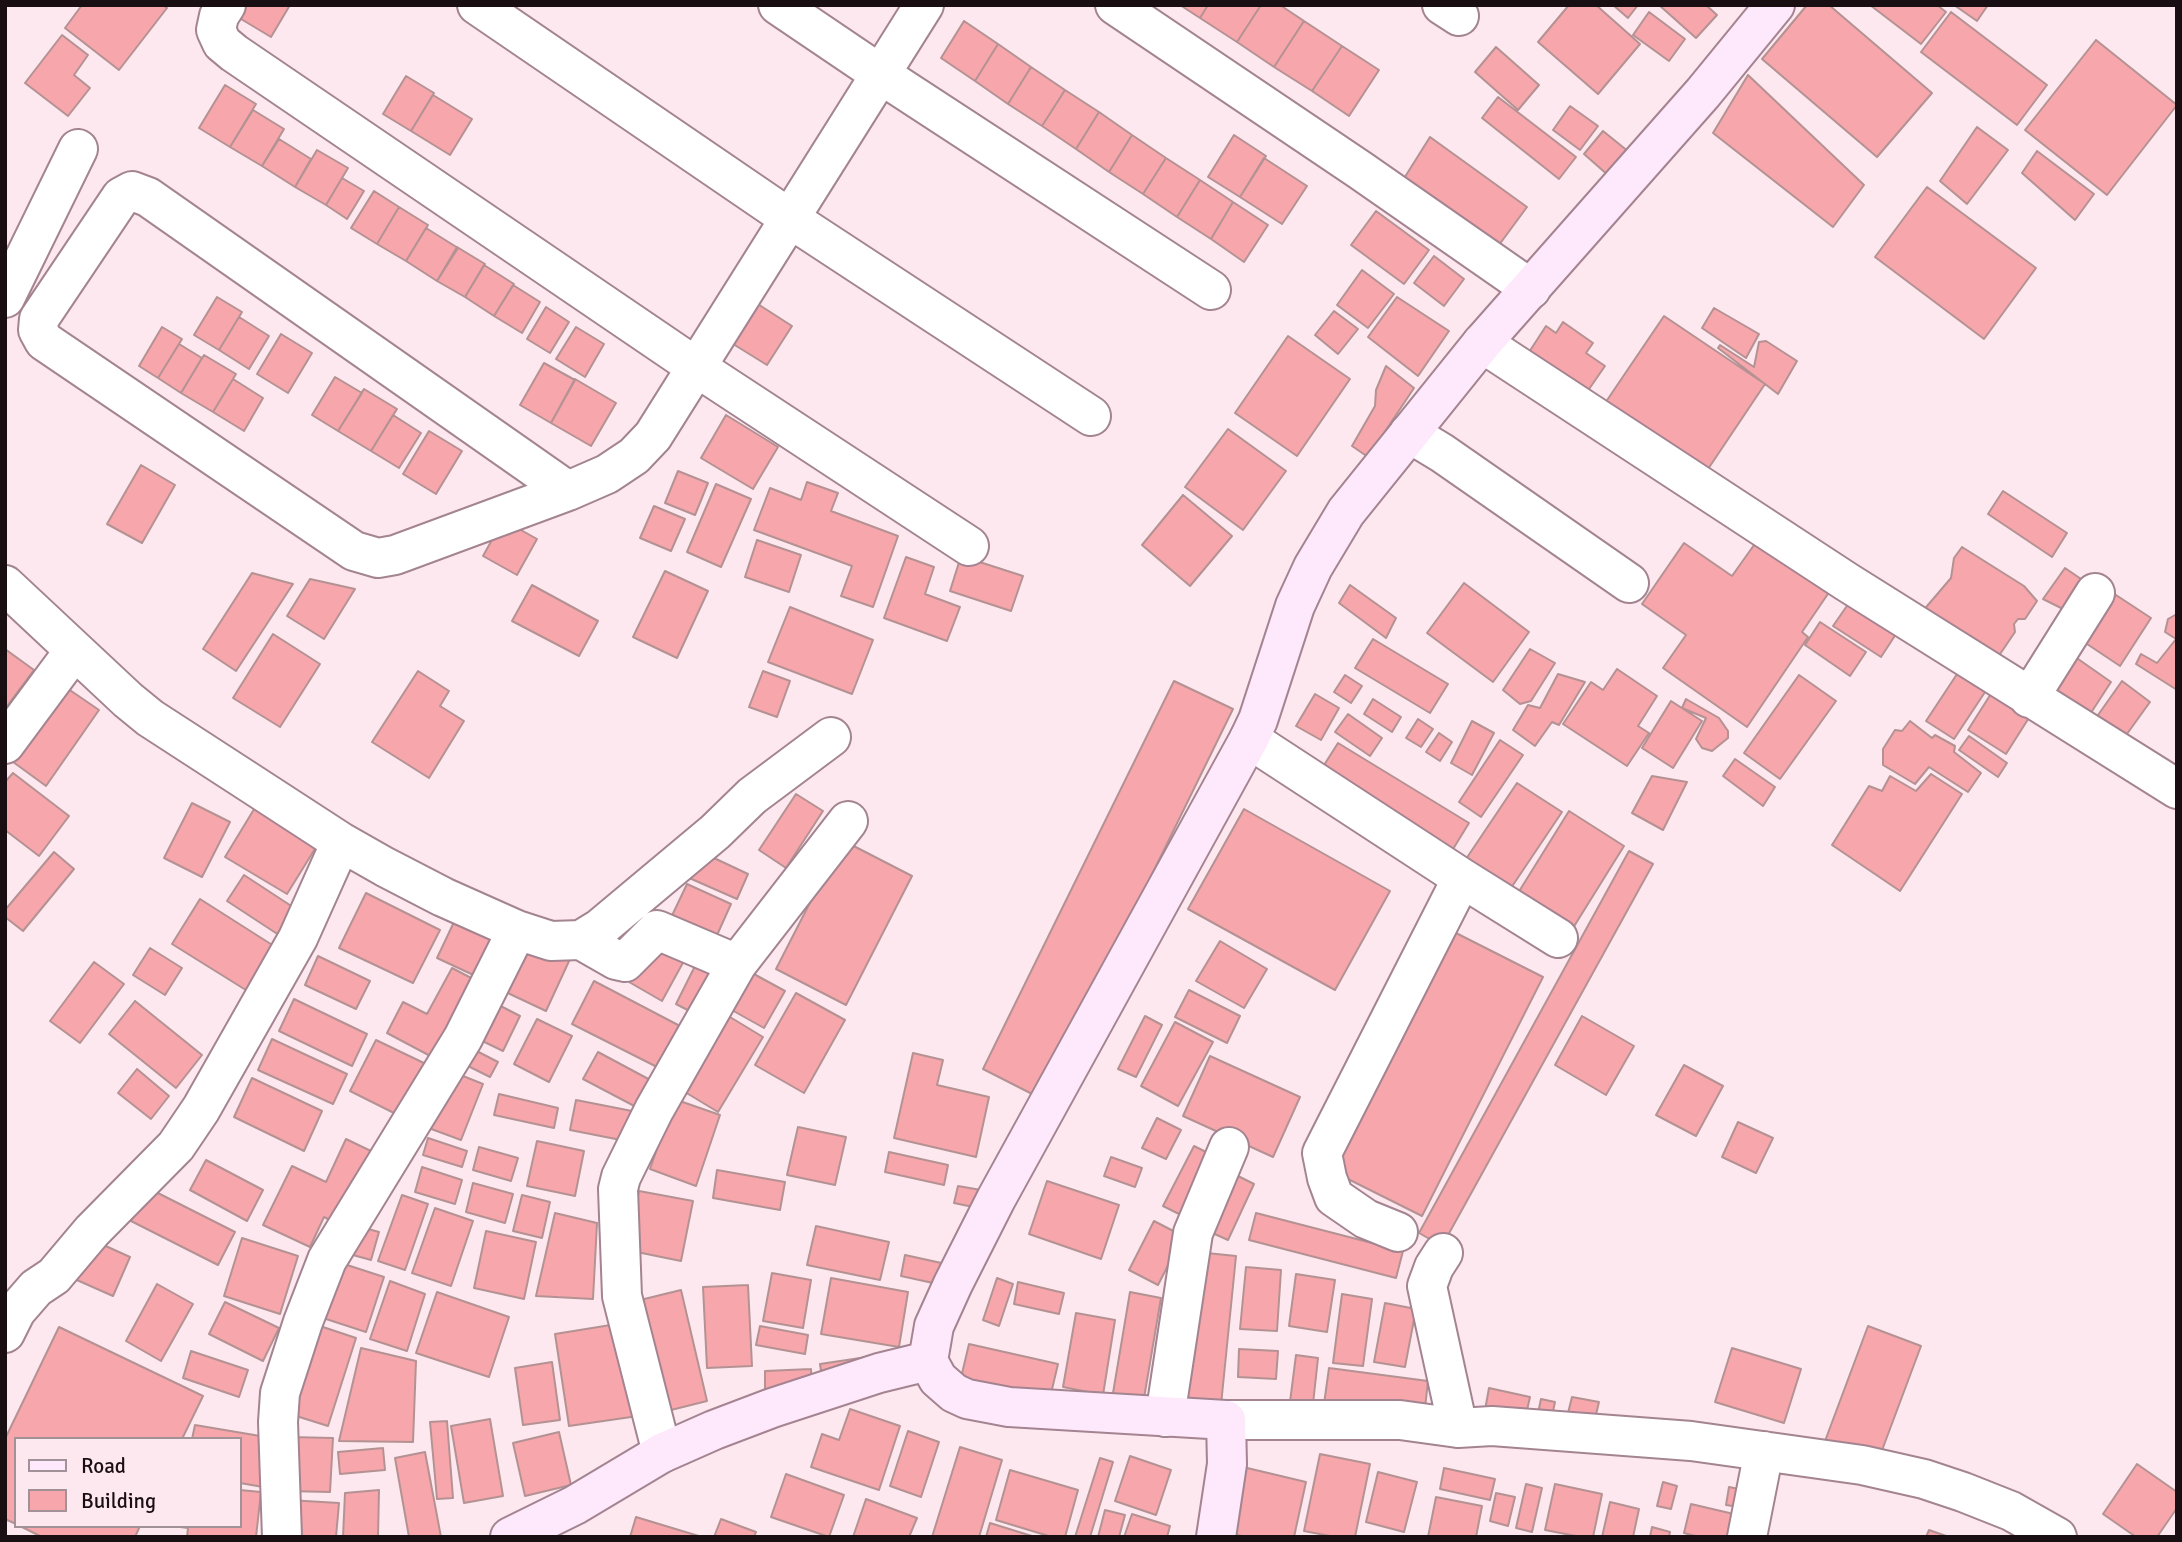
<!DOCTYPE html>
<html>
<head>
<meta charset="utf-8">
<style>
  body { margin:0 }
  #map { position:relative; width:2182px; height:1542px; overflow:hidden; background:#fde8ef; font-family:Signika,sans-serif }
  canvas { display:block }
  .frame { position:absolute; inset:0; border:7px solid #190e12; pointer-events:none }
  .legend { position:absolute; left:14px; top:1437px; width:228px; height:91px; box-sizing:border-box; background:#fde8ef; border:2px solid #a29197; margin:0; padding:9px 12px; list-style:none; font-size:21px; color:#190e12 }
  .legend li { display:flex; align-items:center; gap:14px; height:35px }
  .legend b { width:35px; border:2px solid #a29197 }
</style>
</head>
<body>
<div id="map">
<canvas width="2182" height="1542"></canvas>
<div class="frame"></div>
<ul class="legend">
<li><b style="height:9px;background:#fee8fb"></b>Road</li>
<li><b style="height:19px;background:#f7a6ab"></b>Building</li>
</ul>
</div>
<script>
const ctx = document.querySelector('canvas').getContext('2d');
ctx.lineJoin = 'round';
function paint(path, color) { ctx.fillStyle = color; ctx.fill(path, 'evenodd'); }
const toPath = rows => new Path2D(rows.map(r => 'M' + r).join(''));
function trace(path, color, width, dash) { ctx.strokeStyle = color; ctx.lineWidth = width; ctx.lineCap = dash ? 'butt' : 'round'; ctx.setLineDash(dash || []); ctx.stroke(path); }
const building = toPath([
  [82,5,163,5,167,8,119,70,65,28,82,5],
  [243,5,290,5,271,37,236,16,243,5],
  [1180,5,1208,5,1200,18,1180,5],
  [1208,5,1261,5,1237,42,1200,18,1208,5],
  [1261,5,1280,5,1304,21,1274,67,1237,42,1261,5],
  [1569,5,1596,5,1640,44,1598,94,1538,42,1569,5],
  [1613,5,1638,5,1628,18,1613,5],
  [1659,5,1706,5,1717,15,1696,38,1659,5],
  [1807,5,1829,5,1932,93,1877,157,1762,59,1807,5],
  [1870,5,1937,5,1946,12,1921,44,1870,5],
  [1954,5,1988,5,1977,21,1954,5],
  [1649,12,1685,39,1669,61,1633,35,1649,12],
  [1951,12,2047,85,2017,125,1921,52,1951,12],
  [964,21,998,44,975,81,941,58,964,21],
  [1304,21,1342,46,1312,91,1274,67,1304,21],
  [62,35,88,55,74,75,90,88,68,116,25,83,62,35],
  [2096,40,2177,105,2107,195,2025,130,2096,40],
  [998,44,1031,67,1008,104,975,81,998,44],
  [1342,46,1379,70,1349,116,1312,91,1342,46],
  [1496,47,1539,85,1518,110,1475,72,1496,47],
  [1031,67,1065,90,1042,126,1008,104,1031,67],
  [1748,75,1864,185,1833,227,1713,133,1748,75],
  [406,76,434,93,411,131,383,114,406,76],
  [225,85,256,104,230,147,199,128,225,85],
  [1065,90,1099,112,1076,149,1042,126,1065,90],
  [433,95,472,119,450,155,411,131,433,95],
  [1498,97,1576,157,1559,179,1482,118,1498,97],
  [1570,106,1598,126,1580,150,1553,130,1570,106],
  [253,110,284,129,262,166,230,147,253,110],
  [1099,112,1132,135,1109,172,1076,149,1099,112],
  [1977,127,2008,150,1967,204,1940,181,1977,127],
  [1603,131,1629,152,1609,176,1584,154,1603,131],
  [1132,135,1166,158,1143,194,1109,172,1132,135],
  [1234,135,1266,156,1240,197,1208,177,1234,135],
  [1430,137,1527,207,1499,245,1403,180,1430,137],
  [279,139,311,159,295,187,262,166,279,139],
  [317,150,348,168,326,205,295,187,317,150],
  [2037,151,2094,194,2075,220,2022,173,2037,151],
  [1166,158,1200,180,1177,217,1143,194,1166,158],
  [1264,158,1307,186,1282,224,1240,197,1264,158],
  [342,178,364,191,347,219,326,205,342,178],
  [1200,180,1233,202,1211,239,1177,217,1200,180],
  [1927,187,2036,268,1984,339,1875,257,1927,187],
  [374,191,399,207,377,244,351,228,374,191],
  [1233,202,1268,225,1244,262,1211,239,1233,202],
  [399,207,428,225,406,261,377,244,399,207],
  [1376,211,1429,250,1404,284,1351,245,1376,211],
  [426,228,458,248,437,281,406,261,426,228],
  [457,247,485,264,465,297,437,281,457,247],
  [1434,256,1464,279,1444,306,1414,283,1434,256],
  [484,265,514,284,494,316,465,297,484,265],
  [1362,270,1394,294,1368,328,1337,305,1362,270],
  [513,285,540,302,522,333,494,316,513,285],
  [217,297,242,312,219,350,194,335,217,297],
  [1397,297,1449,331,1418,376,1368,337,1397,297],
  [750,299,792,326,767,365,725,339,750,299],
  [546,307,569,322,550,353,527,339,546,307],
  [1714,308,1759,334,1746,358,1702,328,1714,308],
  [1334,311,1358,329,1338,354,1315,335,1334,311],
  [1664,316,1765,384,1698,484,1597,415,1664,316],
  [239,317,269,336,249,369,219,350,239,317],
  [1563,322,1593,343,1586,353,1605,366,1578,405,1520,366,1546,326,1556,333,1563,322],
  [162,327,182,339,158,378,139,366,162,327],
  [576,327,604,344,585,377,556,359,576,327],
  [281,334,312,353,288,393,257,374,281,334],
  [1288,336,1350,379,1297,456,1235,413,1288,336],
  [1766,341,1797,361,1778,394,1718,348,1720,345,1754,367,1759,342,1766,341],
  [179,344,202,358,181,393,158,378,179,344],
  [204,355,236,374,213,412,181,393,204,355],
  [544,363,575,380,551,423,520,405,544,363],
  [1386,366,1414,388,1368,457,1352,446,1375,406,1376,390,1386,366],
  [335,377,362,393,338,431,312,415,335,377],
  [233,379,263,398,244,431,213,412,233,379],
  [575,379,616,403,591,446,551,423,575,379],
  [364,389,397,409,371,451,338,431,364,389],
  [393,415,421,433,399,468,371,451,393,415],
  [726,415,778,447,753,489,701,458,726,415],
  [1228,429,1286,471,1243,530,1185,487,1228,429],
  [429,431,462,451,436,494,403,474,429,431],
  [141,465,175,485,142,543,107,524,141,465],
  [678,471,708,483,695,515,665,503,678,471],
  [807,482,838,493,831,511,898,536,873,607,841,596,852,566,754,530,770,488,801,500,807,482],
  [716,484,751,499,721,567,687,552,716,484],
  [2003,491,2067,533,2052,557,1988,514,2003,491],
  [1183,495,1232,536,1190,586,1142,545,1183,495],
  [654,506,685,519,671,551,640,538,654,506],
  [503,520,537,539,517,575,483,556,503,520],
  [1759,538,1832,588,1802,632,1808,637,1747,727,1663,668,1686,635,1642,604,1684,543,1732,576,1759,538],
  [757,540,801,555,789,592,745,577,757,540],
  [1962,547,2024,586,2037,601,2025,619,2018,619,2014,624,2015,632,1994,663,1916,619,1951,578,1954,558,1962,547],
  [961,556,1023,576,1011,611,950,591,961,556],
  [906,557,934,567,925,594,960,607,947,641,884,618,906,557],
  [2065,568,2084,581,2063,609,2043,599,2065,568],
  [665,571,708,591,677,658,633,637,665,571],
  [252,573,293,584,236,671,203,649,252,573],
  [310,579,355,589,324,639,287,616,310,579],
  [1464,583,1529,632,1493,682,1427,633,1464,583],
  [532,585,598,621,579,656,512,621,532,585],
  [1350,585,1396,618,1386,638,1339,603,1350,585],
  [2116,595,2151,618,2120,666,2084,642,2116,595],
  [1851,600,1898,631,1881,657,1833,626,1851,600],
  [790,607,873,640,852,694,768,662,790,607],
  [2177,614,2177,690,2136,664,2141,654,2157,663,2176,639,2165,632,2168,619,2177,614],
  [1820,622,1866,652,1850,676,1805,645,1820,622],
  [273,634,320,664,280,727,233,698,273,634],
  [1373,639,1448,684,1430,713,1355,668,1373,639],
  [5,649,34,670,5,709,5,649],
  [1530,649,1555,663,1531,701,1520,704,1503,690,1530,649],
  [2071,654,2111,682,2083,725,2043,697,2071,654],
  [1963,665,1991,683,1954,739,1926,721,1963,665],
  [1617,669,1657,696,1638,726,1649,733,1627,766,1563,724,1591,682,1603,690,1617,669],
  [418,671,449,691,440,706,464,721,429,778,372,742,418,671],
  [763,671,790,681,777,717,749,707,763,671],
  [1558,674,1585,682,1559,725,1552,722,1535,746,1513,730,1528,705,1540,708,1558,674],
  [1345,675,1362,686,1351,703,1334,692,1345,675],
  [1799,675,1836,701,1780,779,1744,753,1799,675],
  [1174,681,1233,709,1042,1099,983,1069,1174,681],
  [2122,681,2150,702,2119,745,2091,725,2122,681],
  [61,684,99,710,46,786,9,759,61,684],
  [1994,689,2032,713,2006,754,1968,730,1994,689],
  [1315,694,1339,708,1321,740,1296,726,1315,694],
  [1373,699,1401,717,1392,732,1364,714,1373,699],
  [1686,699,1719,718,1728,731,1728,738,1712,751,1702,748,1696,739,1706,718,1682,708,1686,699],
  [1671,701,1702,721,1673,768,1642,748,1671,701],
  [1348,714,1382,738,1370,756,1335,732,1348,714],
  [1418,719,1433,729,1421,747,1406,738,1418,719],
  [1472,721,1494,733,1472,775,1451,763,1472,721],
  [1910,721,1932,738,1935,735,1955,746,1954,752,1981,773,1968,792,1929,767,1915,784,1883,765,1883,749,1895,730,1902,731,1910,721],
  [1439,733,1452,742,1440,761,1426,752,1439,733],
  [1969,736,2007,763,1998,777,1959,750,1969,736],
  [1500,740,1523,755,1481,817,1459,802,1500,740],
  [1338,743,1469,823,1450,854,1319,773,1338,743],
  [1735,759,1775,787,1763,806,1723,776,1735,759],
  [13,773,69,816,39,856,5,830,5,782,13,773],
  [1931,774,1962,794,1900,891,1832,845,1869,786,1882,791,1890,776,1916,791,1931,774],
  [1652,776,1687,782,1663,830,1632,813,1652,776],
  [1517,783,1562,812,1511,888,1466,859,1517,783],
  [796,794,823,811,786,868,759,850,796,794],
  [192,803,230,822,202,877,164,858,192,803],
  [256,806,318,844,287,894,225,857,256,806],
  [1244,809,1390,891,1335,990,1188,909,1244,809],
  [1569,811,1624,846,1573,928,1518,893,1569,811],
  [842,840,912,876,846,1005,776,969,842,840],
  [699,851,748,874,737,899,687,877,699,851],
  [1629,851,1653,864,1442,1246,1419,1233,1629,851],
  [54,852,74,869,23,931,5,917,5,910,54,852],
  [244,875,302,913,285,939,227,901,244,875],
  [687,884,731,904,713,944,668,924,687,884],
  [366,893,440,930,413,983,339,948,366,893],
  [200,899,277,948,249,992,172,944,200,899],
  [454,922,499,943,482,979,437,958,454,922],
  [1456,933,1543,977,1422,1216,1334,1172,1456,933],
  [519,936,570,959,546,1011,495,987,519,936],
  [653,940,685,959,662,1001,629,982,653,940],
  [1220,941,1267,969,1244,1008,1196,981,1220,941],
  [150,948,182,968,165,995,133,975,150,948],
  [318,956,370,981,356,1009,305,985,318,956],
  [698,960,725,974,703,1018,676,1004,698,960],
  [94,962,124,984,80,1043,50,1021,94,962],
  [741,967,785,991,764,1028,721,1004,741,967],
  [452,968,477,981,436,1059,387,1033,403,1002,427,1014,452,968],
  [594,981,680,1026,659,1068,572,1024,594,981],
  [1189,990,1240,1016,1227,1043,1175,1017,1189,990],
  [796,993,845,1020,804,1093,755,1065,796,993],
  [294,999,367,1034,352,1066,279,1031,294,999],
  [489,1000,520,1016,503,1051,472,1036,489,1000],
  [135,1001,202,1055,176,1088,109,1034,135,1001],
  [720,1011,763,1037,718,1112,675,1086,720,1011],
  [1145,1016,1162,1025,1136,1077,1118,1069,1145,1016],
  [1582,1016,1634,1046,1606,1095,1555,1065,1582,1016],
  [537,1019,572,1036,549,1082,514,1064,537,1019],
  [1175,1022,1213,1042,1178,1106,1141,1086,1175,1022],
  [272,1039,347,1074,333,1104,258,1070,272,1039],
  [376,1040,428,1065,402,1117,350,1091,376,1040],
  [461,1043,498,1062,490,1077,454,1059,461,1043],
  [598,1052,654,1082,640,1109,583,1079,598,1052],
  [913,1053,943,1060,937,1085,989,1097,976,1157,894,1138,913,1053],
  [1210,1056,1300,1097,1273,1157,1183,1116,1210,1056],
  [1684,1065,1723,1086,1696,1136,1656,1115,1684,1065],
  [137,1069,169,1096,151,1119,118,1093,137,1069],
  [448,1070,483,1084,461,1140,426,1127,448,1070],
  [252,1078,322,1111,304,1151,234,1117,252,1078],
  [499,1094,558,1108,554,1128,494,1115,499,1094],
  [674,1099,720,1115,696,1186,650,1169,674,1099],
  [576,1100,632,1111,626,1141,570,1130,576,1100],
  [1157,1118,1181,1130,1166,1159,1142,1148,1157,1118],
  [1738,1122,1773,1138,1756,1173,1722,1157,1738,1122],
  [798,1127,846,1137,835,1185,787,1175,798,1127],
  [428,1138,467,1151,462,1167,423,1155,428,1138],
  [346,1139,375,1153,340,1225,324,1217,310,1247,263,1225,292,1166,326,1182,346,1139],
  [537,1141,584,1151,575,1196,527,1186,537,1141],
  [1194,1146,1220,1159,1189,1219,1163,1206,1194,1146],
  [479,1147,518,1158,511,1181,473,1170,479,1147],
  [889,1152,948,1165,944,1185,885,1172,889,1152],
  [1111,1157,1142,1168,1135,1187,1104,1176,1111,1157],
  [206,1160,263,1190,247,1221,190,1190,206,1160],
  [422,1167,462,1180,455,1204,415,1192,422,1167],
  [717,1170,785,1182,780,1210,713,1198,717,1170],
  [1234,1174,1254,1184,1228,1240,1208,1231,1234,1174],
  [1047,1181,1119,1205,1101,1259,1029,1234,1047,1181],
  [473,1183,513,1194,505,1223,466,1212,473,1183],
  [958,1186,981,1190,978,1208,954,1203,958,1186],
  [148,1188,235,1232,218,1265,131,1221,148,1188],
  [639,1191,693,1201,681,1261,627,1250,639,1191],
  [402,1195,428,1204,405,1270,378,1261,402,1195],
  [522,1195,550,1202,542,1238,513,1231,522,1195],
  [435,1208,473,1221,451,1286,412,1273,435,1208],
  [555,1213,597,1223,593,1299,536,1296,555,1213],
  [1256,1213,1403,1251,1396,1278,1249,1240,1256,1213],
  [1154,1221,1183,1236,1158,1285,1129,1270,1154,1221],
  [816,1226,889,1242,880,1280,807,1265,816,1226],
  [361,1227,379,1232,371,1260,353,1255,361,1227],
  [486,1231,536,1242,524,1299,474,1288,486,1231],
  [88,1238,130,1257,113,1296,70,1277,88,1238],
  [242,1238,298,1256,280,1314,224,1296,242,1238],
  [1197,1252,1236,1256,1221,1405,1183,1401,1197,1252],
  [905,1255,946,1264,942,1285,901,1276,905,1255],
  [341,1263,384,1277,366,1332,323,1318,341,1263],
  [1246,1267,1281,1270,1277,1331,1240,1329,1246,1267],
  [772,1273,811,1280,803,1328,763,1321,772,1273],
  [1296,1274,1335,1280,1327,1332,1289,1326,1296,1274],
  [831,1278,908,1292,899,1347,821,1334,831,1278],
  [997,1278,1013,1284,999,1326,983,1320,997,1278],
  [390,1281,425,1294,407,1351,370,1339,390,1281],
  [1018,1282,1064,1293,1059,1314,1014,1304,1018,1282],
  [157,1284,193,1304,161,1361,126,1341,157,1284],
  [748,1285,752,1366,707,1368,703,1287,748,1285],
  [681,1290,707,1401,659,1413,632,1302,681,1290],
  [437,1292,509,1317,489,1377,416,1353,437,1292],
  [1130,1292,1161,1298,1143,1404,1112,1399,1130,1292],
  [1342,1294,1372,1299,1363,1366,1333,1363,1342,1294],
  [225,1302,279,1328,263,1361,209,1334,225,1302],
  [1385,1303,1416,1309,1405,1367,1374,1362,1385,1303],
  [1076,1313,1115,1320,1103,1395,1063,1387,1076,1313],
  [623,1323,638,1416,569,1426,555,1334,623,1323],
  [320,1326,356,1338,328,1426,293,1415,320,1326],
  [760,1326,808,1335,805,1354,756,1345,760,1326],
  [1868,1326,1921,1346,1878,1461,1825,1441,1868,1326],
  [59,1327,203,1396,182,1439,16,1439,16,1524,5,1519,5,1439,59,1327],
  [969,1344,1058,1364,1049,1402,960,1382,969,1344],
  [361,1348,416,1361,413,1442,339,1441,361,1348],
  [1732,1348,1801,1369,1784,1423,1715,1402,1732,1348],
  [1239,1349,1278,1351,1276,1379,1238,1377,1239,1349],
  [191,1351,248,1370,239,1397,183,1378,191,1351],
  [1296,1355,1318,1358,1313,1404,1290,1402,1296,1355],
  [867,1357,822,1378,820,1364,867,1357],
  [552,1362,560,1420,523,1425,515,1368,552,1362],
  [1329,1368,1428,1381,1424,1417,1324,1404,1329,1368],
  [811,1369,812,1389,765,1391,765,1371,811,1369],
  [1489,1388,1530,1397,1525,1419,1485,1410,1489,1388],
  [1572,1397,1599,1402,1594,1423,1567,1417,1572,1397],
  [1541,1399,1555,1402,1551,1421,1537,1418,1541,1399],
  [850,1409,900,1426,879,1490,811,1467,822,1434,839,1440,850,1409],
  [490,1419,503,1496,464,1503,451,1426,490,1419],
  [447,1421,453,1498,437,1499,430,1422,447,1421],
  [195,1425,272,1438,263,1487,240,1483,240,1439,192,1439,195,1425],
  [908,1431,939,1442,921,1497,890,1486,908,1431],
  [559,1432,571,1485,525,1496,513,1443,559,1432],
  [289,1437,333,1438,330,1492,286,1491,289,1437],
  [960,1447,1002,1460,979,1537,932,1537,960,1447],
  [383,1448,385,1470,340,1474,338,1452,383,1448],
  [425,1452,441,1537,409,1537,395,1458,425,1452],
  [1320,1454,1370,1464,1355,1537,1335,1537,1304,1531,1320,1454],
  [1130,1456,1171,1470,1156,1515,1115,1501,1130,1456],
  [1100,1458,1113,1462,1090,1537,1075,1537,1100,1458],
  [2137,1464,2177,1492,2177,1508,2157,1537,2136,1537,2103,1514,2137,1464],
  [1243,1467,1306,1482,1294,1537,1246,1537,1228,1533,1243,1467],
  [1444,1468,1495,1479,1490,1500,1440,1489,1444,1468],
  [1010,1470,1078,1490,1065,1537,1052,1537,996,1520,1010,1470],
  [1378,1472,1417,1482,1404,1532,1366,1522,1378,1472],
  [786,1474,844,1495,829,1537,771,1517,786,1474],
  [1663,1482,1677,1486,1671,1509,1657,1506,1663,1482],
  [1526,1484,1542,1488,1532,1532,1516,1528,1526,1484],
  [1555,1484,1602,1494,1593,1537,1581,1537,1545,1530,1555,1484],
  [1729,1487,1749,1491,1746,1508,1726,1505,1729,1487],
  [240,1490,261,1492,256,1537,187,1537,188,1528,172,1526,240,1526,240,1490],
  [379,1490,378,1537,343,1537,345,1493,379,1490],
  [1496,1493,1515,1497,1508,1526,1490,1521,1496,1493],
  [1436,1497,1482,1506,1476,1537,1428,1537,1436,1497],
  [866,1499,917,1518,909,1537,853,1537,866,1499],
  [288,1500,339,1503,336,1537,286,1537,288,1500],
  [1610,1502,1639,1509,1633,1537,1602,1537,1610,1502],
  [1691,1504,1738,1515,1733,1537,1699,1537,1684,1533,1691,1504],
  [1105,1510,1125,1515,1119,1537,1098,1537,1105,1510],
  [1132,1514,1170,1526,1167,1537,1124,1537,1132,1514],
  [636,1517,702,1537,630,1537,636,1517],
  [721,1519,756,1532,754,1537,714,1537,721,1519],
  [990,1523,1035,1537,986,1537,990,1523],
  [20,1526,140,1526,135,1537,42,1537,20,1526],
  [1652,1527,1670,1532,1669,1537,1650,1537,1652,1527],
  [1929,1530,1949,1537,1926,1537,1929,1530]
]);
const street = toPath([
  [226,5,219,16,216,30,222,43,234,53,696,367,969,546],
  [477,5,789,218,1091,416],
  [778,5,880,74,1211,290],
  [1115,5,1360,170,1531,289],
  [1442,5,1459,16],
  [5,298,78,149],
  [1482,343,1847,582,2177,789],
  [1409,433,1442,453,1629,583],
  [568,491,148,197,132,191,121,197,39,319,38,330,44,341,354,551,378,558,395,555,568,491,607,474,634,456,653,436,924,5],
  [5,585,128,700,150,718,241,777,341,842,385,867,443,897,517,930,551,941,581,940,599,929,715,832,752,796,831,737],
  [2029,698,2095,593],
  [1249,739,1462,878,1558,938],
  [5,744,74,651],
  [581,940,616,960,625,962,657,930,737,964],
  [1398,1232,1366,1219,1334,1197,1327,1178,1322,1153,1462,878],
  [1443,1253,1434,1267,1427,1286,1458,1428],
  [5,1333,16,1311,36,1288,54,1276,92,1231,176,1146,201,1109,298,938,341,842],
  [1165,1417,1193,1233,1229,1147],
  [1226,1420,1400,1420,1458,1428,1492,1426,1691,1441,1862,1465,1924,1479,1963,1492,2011,1511,2057,1537],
  [662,1453,622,1296,618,1189,621,1177,654,1110,737,964,848,821],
  [282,1537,278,1422,280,1393,303,1322,327,1260,463,1038,517,930],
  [1747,1537,1764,1451]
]);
const secondary = toPath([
  [510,1537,575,1505,662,1453,714,1430,772,1408,879,1373,928,1361],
  [1216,1537,1227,1464,1226,1420,1009,1407,967,1399,954,1393,938,1379,928,1361,934,1326,953,1284,996,1199,1249,739,1258,720,1295,606,1313,567,1346,512,1482,343,1703,93,1775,5]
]);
paint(building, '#f7a6ab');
trace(building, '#b49293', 2);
trace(street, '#a38490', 42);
trace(secondary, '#a38490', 42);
trace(street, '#fff', 38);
trace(secondary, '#fee8fb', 38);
</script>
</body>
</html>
